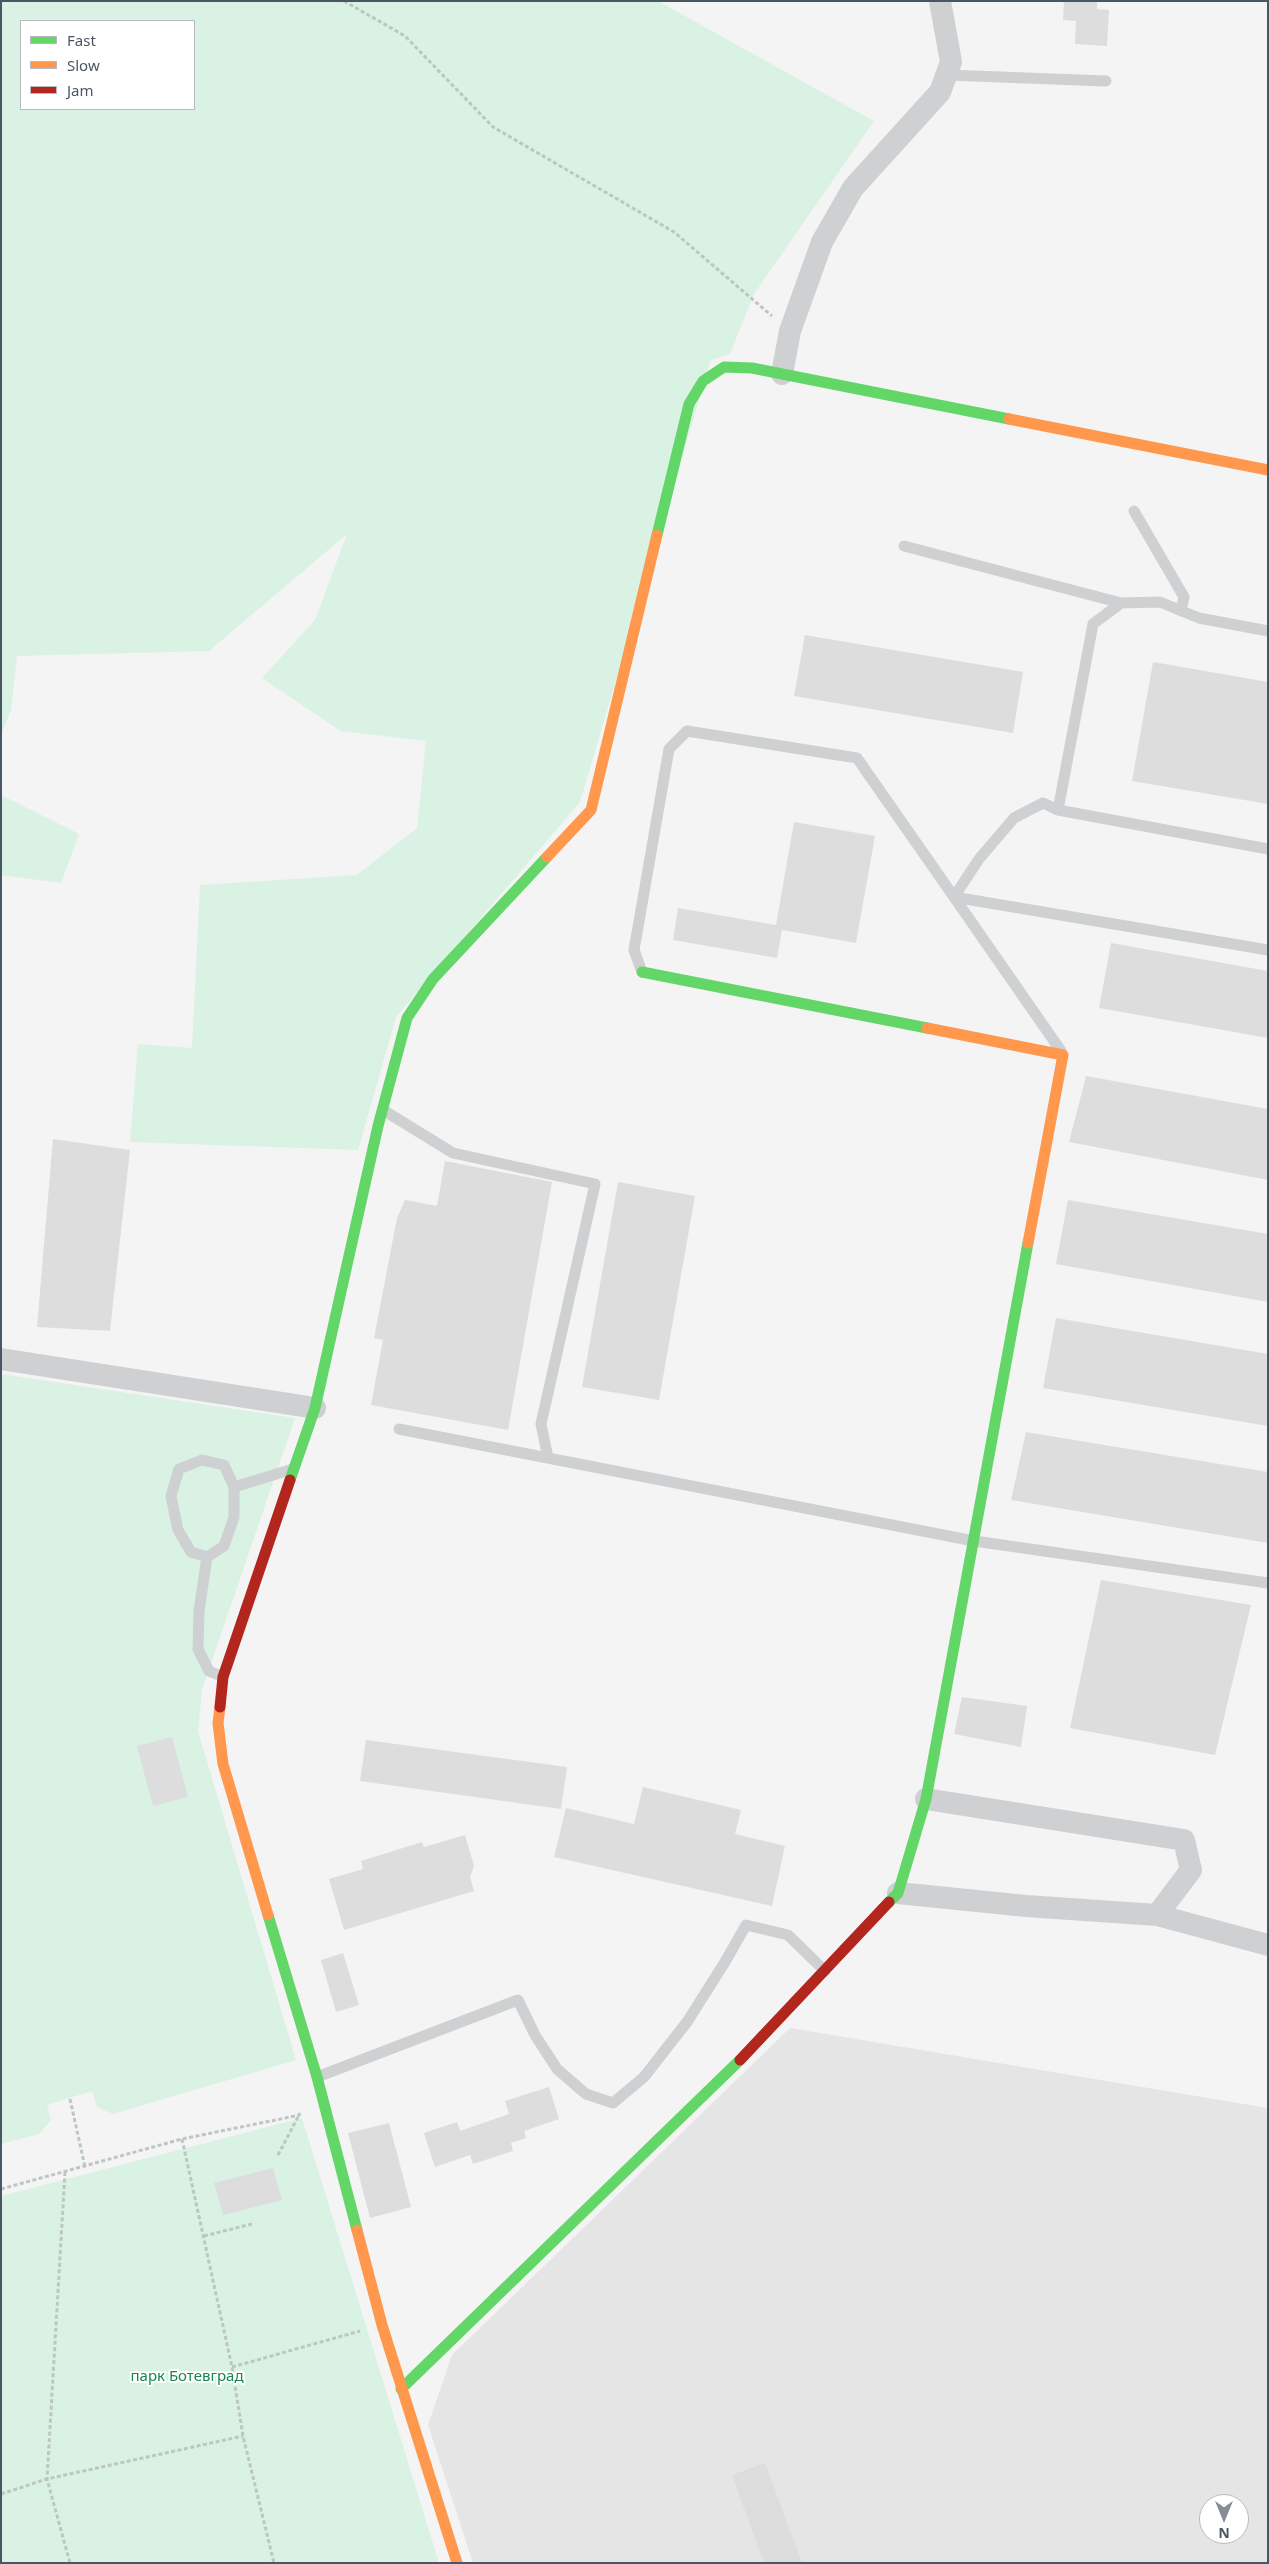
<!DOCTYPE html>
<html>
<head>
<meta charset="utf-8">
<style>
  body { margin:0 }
  #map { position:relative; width:1269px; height:2564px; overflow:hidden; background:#f4f4f4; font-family:"Noto Sans",sans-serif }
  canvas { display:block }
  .frame { position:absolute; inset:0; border:2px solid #4a5661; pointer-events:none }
  .legend { position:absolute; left:20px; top:20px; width:175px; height:90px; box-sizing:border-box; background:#fff; border:1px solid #b7bbc0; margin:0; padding:6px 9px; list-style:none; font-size:15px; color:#4a5661 }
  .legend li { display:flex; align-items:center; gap:10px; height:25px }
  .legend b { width:25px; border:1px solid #b7bbc0 }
  .north { position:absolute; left:1199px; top:2494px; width:50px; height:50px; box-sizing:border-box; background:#fff; border:1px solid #b7bbc0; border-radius:50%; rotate:180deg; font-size:14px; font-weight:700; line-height:20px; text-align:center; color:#4a5661 }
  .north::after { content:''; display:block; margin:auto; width:18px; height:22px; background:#868d94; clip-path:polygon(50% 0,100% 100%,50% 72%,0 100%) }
</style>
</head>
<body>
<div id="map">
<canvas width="1269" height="2564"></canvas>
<div class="frame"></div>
<ul class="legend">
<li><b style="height:6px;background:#63d668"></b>Fast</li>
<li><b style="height:6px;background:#ff974d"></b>Slow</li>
<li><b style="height:6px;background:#b3261e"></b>Jam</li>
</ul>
<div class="north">N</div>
</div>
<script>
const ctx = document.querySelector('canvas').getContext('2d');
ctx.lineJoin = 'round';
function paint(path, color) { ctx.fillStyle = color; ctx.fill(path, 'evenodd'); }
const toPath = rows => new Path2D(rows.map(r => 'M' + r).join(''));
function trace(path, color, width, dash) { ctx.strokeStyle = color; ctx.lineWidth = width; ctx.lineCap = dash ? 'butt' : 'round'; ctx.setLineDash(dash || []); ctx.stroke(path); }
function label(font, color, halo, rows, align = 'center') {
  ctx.font = font + ' "Noto Sans",sans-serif'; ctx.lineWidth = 4; ctx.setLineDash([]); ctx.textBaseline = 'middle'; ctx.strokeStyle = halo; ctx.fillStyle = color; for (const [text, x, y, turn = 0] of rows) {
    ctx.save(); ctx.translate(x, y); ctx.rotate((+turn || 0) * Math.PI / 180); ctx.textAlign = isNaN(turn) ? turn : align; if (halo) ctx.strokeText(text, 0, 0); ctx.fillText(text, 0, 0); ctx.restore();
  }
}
const education = toPath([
  [790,2028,1268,2108,1268,2563,473,2563,428,2425,452,2355],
  [1209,2504,1239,2504,1239,2534,1209,2534]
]);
const green = toPath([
  [1,1,658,1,874,121,754,294,730,354,711,360,580,802,396,1017,358,1150,130,1142,138,1044,192,1048,200,885,357,875,417,828,426,741,341,731,262,678,315,620,347,534,209,651,17,656,11,710,1,735],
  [21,21,194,21,194,109,21,109],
  [1,795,79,834,61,883,1,875],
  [1,1374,295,1418,202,1690,198,1731,296,2060,113,2114,97,2107,92,2091,47,2105,51,2120,39,2134,1,2144],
  [302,2118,439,2563,1,2563,1,2196]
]);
const building = toPath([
  [1064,1,1097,1,1097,9,1109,10,1107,46,1075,44,1076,21,1063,20],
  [805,635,1023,672,1013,733,794,696],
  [1153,662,1268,682,1268,804,1132,781],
  [794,822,875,836,856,943,782,930,777,958,673,940,678,908,776,925],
  [1111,943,1268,971,1268,1038,1099,1008],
  [1086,1076,1268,1109,1268,1180,1069,1142],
  [53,1139,130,1150,110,1331,37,1327],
  [445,1161,552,1182,508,1430,371,1405,383,1340,374,1338,397,1218,405,1200,437,1206],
  [618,1182,695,1196,659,1400,582,1387],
  [1068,1200,1268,1234,1268,1302,1056,1264],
  [1056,1318,1268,1354,1268,1426,1043,1388],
  [1026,1432,1268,1472,1268,1543,1011,1500],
  [1101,1580,1251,1605,1215,1755,1070,1728],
  [962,1697,1027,1706,1021,1747,954,1734],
  [172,1737,188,1797,153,1806,137,1746],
  [366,1740,567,1767,561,1809,360,1781],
  [643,1787,741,1810,735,1834,785,1846,772,1906,554,1857,566,1808,634,1824],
  [465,1835,474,1866,470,1877,474,1891,344,1930,329,1879,363,1869,361,1861,422,1842,424,1847],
  [343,1953,359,2005,336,2012,321,1960],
  [549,2087,559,2119,524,2131,526,2138,511,2143,513,2151,473,2164,470,2155,435,2167,424,2133,457,2122,460,2131,509,2114,505,2101],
  [389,2123,411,2207,370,2218,348,2133],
  [273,2168,282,2200,223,2215,214,2183],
  [765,2463,802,2563,764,2563,732,2475]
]);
const path = toPath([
  [344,1,405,36,493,127,674,232,772,316],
  [70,2099,85,2167],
  [182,2139,232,2367,243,2436,274,2563],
  [278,2155,300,2113],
  [65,2172,47,2479,70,2563],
  [1,2189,182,2139,300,2115],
  [204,2236,252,2224],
  [232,2367,360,2331],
  [1,2494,47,2479,243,2436]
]);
const lane = toPath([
  [947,75,1106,81],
  [1134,511,1184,597,1181,611],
  [904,546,1121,603],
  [1058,810,1268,849],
  [642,972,634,950,669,749,687,731,857,758,954,897,979,859,1014,818,1043,803,1058,810,1093,624,1121,603,1160,602,1199,618,1268,631],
  [1061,1051,954,897,1268,950],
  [383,1110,453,1153,595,1184,541,1424,548,1458],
  [399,1429,974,1541,1268,1583],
  [234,1487,224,1465,202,1460,179,1469,171,1496,178,1530,191,1552,207,1557,224,1546,234,1517,234,1487,293,1469],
  [207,1557,199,1611,198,1649,209,1671,223,1677],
  [317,2077,518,2000,535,2035,557,2069,586,2094,613,2103,644,2077,687,2022,725,1962,746,1925,788,1935,825,1971]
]);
const street = toPath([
  [782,374,790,331,822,242,853,188,940,92,951,62,940,1],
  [1,1359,315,1408],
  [926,1799,1184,1840,1191,1870,1157,1915],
  [898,1893,1026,1906,1157,1915,1268,1945]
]);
const fast = toPath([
  [657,535,689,404,703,381,724,367,752,368,1009,419],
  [642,972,927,1028],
  [290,1480,315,1408,378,1126,407,1018,433,979,547,857],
  [889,1902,898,1893,926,1799,1028,1243],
  [268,1915,317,2077,357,2230],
  [401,2389,740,2060]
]);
const slow = toPath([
  [1009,419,1268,470],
  [547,857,591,810,657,535],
  [927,1028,1063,1055,1028,1243],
  [220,1707,218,1723,223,1764,268,1915],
  [357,2230,382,2325,457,2563]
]);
const jam = toPath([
  [220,1707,223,1677,290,1480],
  [740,2060,889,1902]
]);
const parkNames = [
  ["парк Ботевград",187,2377]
];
paint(education, '#e6e5e6');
paint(green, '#d9f2e3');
paint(building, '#ddddde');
trace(path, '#bcc7c4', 3, [4, 2.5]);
trace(lane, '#ced0d2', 11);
trace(street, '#ced0d2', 22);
trace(fast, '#63d668', 11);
trace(slow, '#ff974d', 11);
trace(jam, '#b3261e', 11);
label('15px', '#17864f', '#fff', parkNames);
</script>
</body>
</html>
